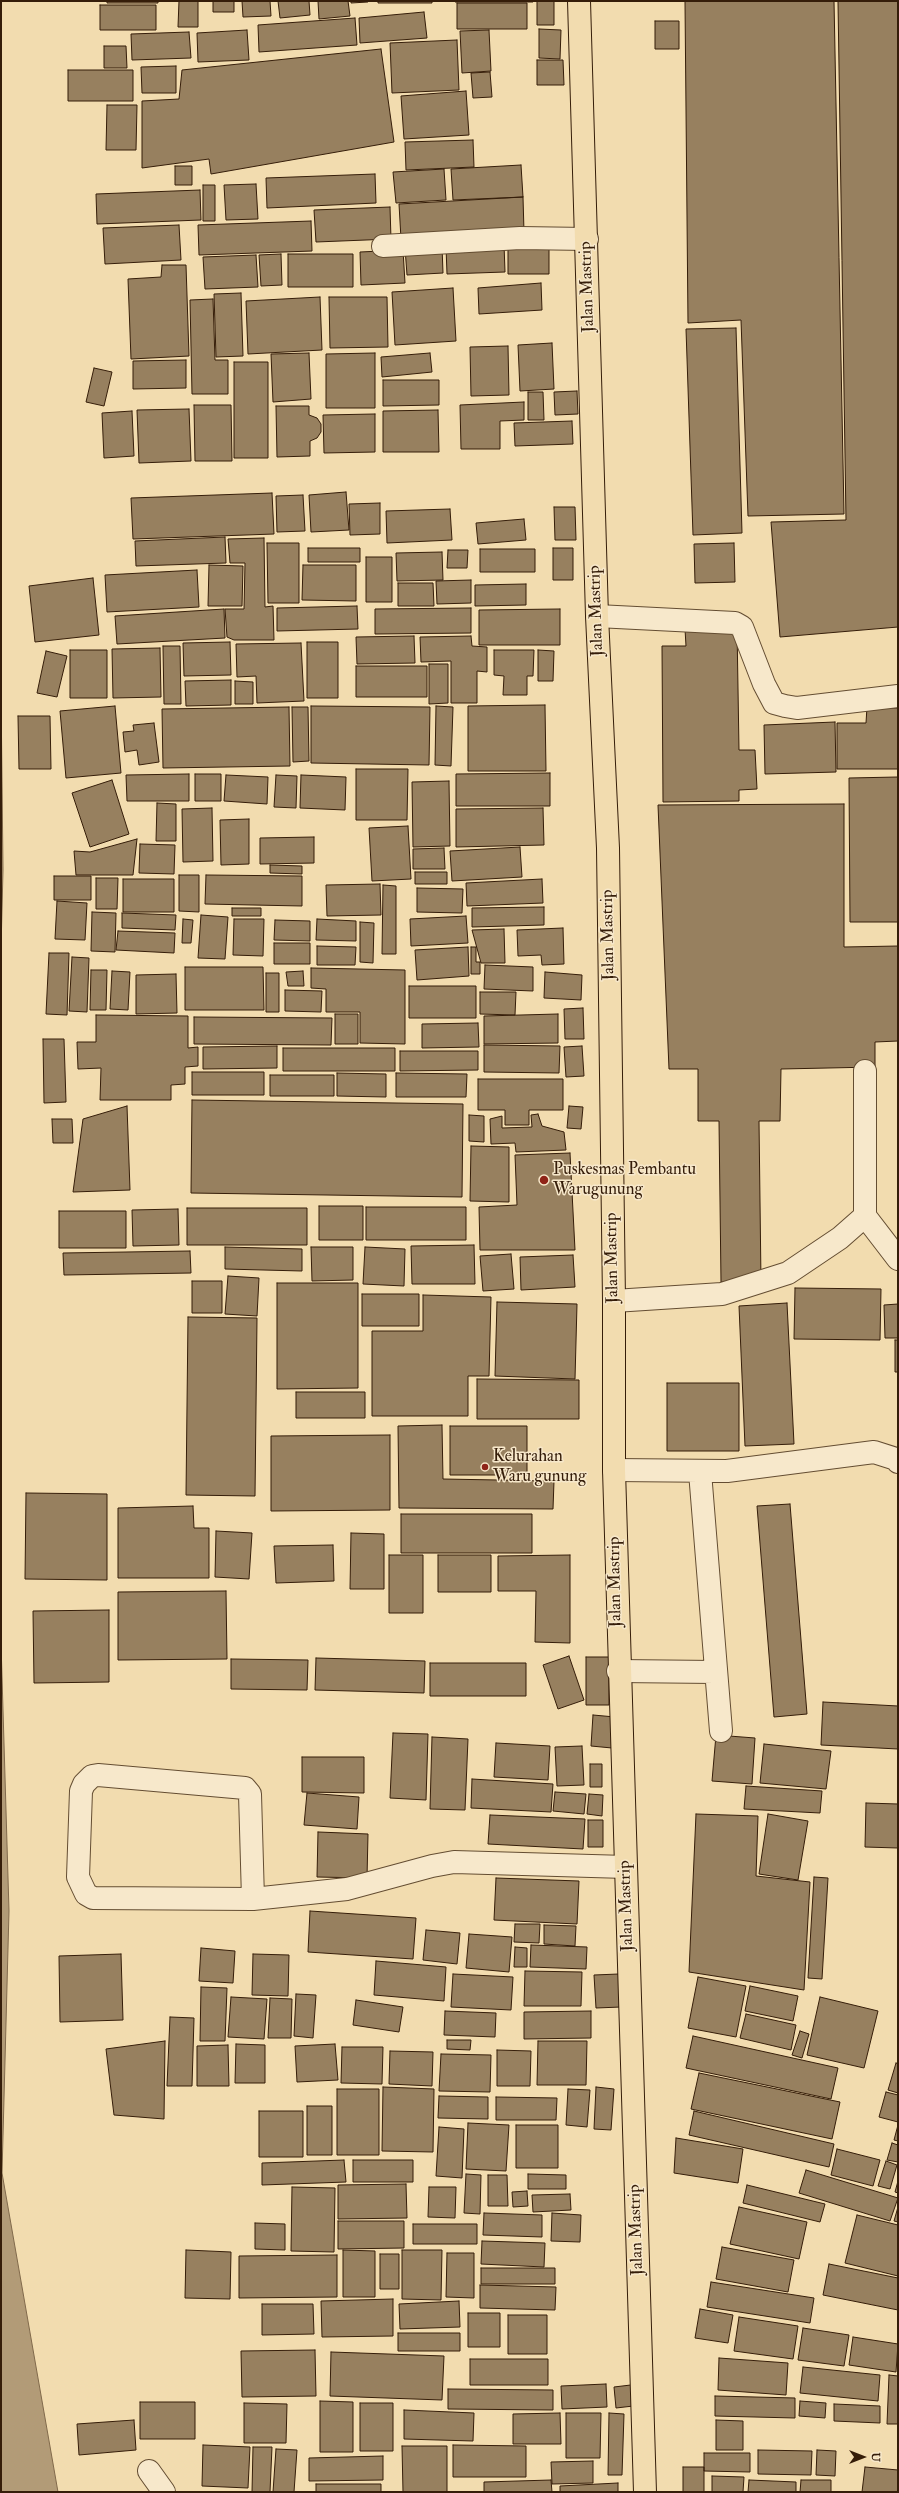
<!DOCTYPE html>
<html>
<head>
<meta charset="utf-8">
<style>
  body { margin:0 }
  #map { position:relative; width:899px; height:2493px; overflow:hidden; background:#f2dcaf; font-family:"IM FELL Double Pica",serif }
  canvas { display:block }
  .frame { position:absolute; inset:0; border:2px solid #351d09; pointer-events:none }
  .north { position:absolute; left:843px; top:2437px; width:40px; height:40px; -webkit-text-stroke:3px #f7e8cb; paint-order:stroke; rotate:90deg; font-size:11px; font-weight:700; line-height:16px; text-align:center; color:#351d09 }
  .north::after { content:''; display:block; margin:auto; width:14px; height:18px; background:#351d09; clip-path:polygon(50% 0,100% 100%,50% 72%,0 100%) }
</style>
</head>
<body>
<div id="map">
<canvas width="899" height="2493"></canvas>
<div class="frame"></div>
<div class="north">U</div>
</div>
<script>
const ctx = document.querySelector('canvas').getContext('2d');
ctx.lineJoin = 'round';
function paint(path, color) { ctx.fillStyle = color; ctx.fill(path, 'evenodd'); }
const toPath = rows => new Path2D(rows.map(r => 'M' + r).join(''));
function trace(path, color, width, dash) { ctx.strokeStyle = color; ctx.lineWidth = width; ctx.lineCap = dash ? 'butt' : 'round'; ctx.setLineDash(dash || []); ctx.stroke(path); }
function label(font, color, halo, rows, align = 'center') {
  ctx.font = font + ' "IM FELL Double Pica",serif'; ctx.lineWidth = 3; ctx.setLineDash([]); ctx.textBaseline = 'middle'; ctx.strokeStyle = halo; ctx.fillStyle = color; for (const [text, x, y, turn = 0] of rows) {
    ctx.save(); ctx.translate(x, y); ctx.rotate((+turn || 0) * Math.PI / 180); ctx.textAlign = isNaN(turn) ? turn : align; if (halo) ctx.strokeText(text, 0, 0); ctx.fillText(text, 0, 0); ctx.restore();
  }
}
const water = toPath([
  [1,691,3,870,1,949,1,691],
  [1,1643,9,1911,2,2173,58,2492,1,2492,1,1643]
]);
const building = toPath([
  [107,1,158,1,158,3,107,3,107,1],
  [179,1,198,1,198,27,178,27,179,1],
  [213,1,234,1,234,12,213,12,213,1],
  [242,1,270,1,271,16,243,17,242,1],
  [278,1,309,1,310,15,280,18,278,1],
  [318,1,348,1,350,16,319,19,318,1],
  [351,1,368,1,368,2,351,3,351,1],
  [378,1,432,1,432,3,378,3,378,1],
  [533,1,533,2,455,2,455,1,533,1],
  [537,1,554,1,554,25,537,25,537,1],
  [685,1,834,1,844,514,748,516,741,320,688,323,685,1],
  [838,1,898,1,898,627,780,637,771,522,846,520,838,1],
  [457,3,527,3,527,29,457,29,457,3],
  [100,5,156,5,156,30,100,30,100,5],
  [424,12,427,38,360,43,359,18,424,12],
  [355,18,357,45,259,52,258,25,355,18],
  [655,21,679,21,679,49,655,49,655,21],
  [539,29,561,30,560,59,539,58,539,29],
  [247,30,249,60,198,62,197,33,247,30],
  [489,30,491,71,462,73,460,31,489,30],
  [189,32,191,58,132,60,131,34,189,32],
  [457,40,459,90,392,93,390,43,457,40],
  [104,46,126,46,127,68,104,68,104,46],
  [381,49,394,142,211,174,209,159,142,168,142,101,179,99,182,70,381,49],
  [537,60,563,60,564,85,537,85,537,60],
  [176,66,176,93,142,93,141,67,176,66],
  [68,70,133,70,133,101,68,101,68,70],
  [490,72,492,97,473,98,471,73,490,72],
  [466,91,469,135,404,139,401,96,466,91],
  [107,105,137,105,136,150,106,150,107,105],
  [473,140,474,167,406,170,405,142,473,140],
  [521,165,523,197,453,200,451,169,521,165],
  [175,166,192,166,192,185,175,185,175,166],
  [444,169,446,200,396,203,393,172,444,169],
  [375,174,376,203,267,208,266,178,375,174],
  [256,184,258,219,226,220,224,185,256,184],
  [203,185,215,185,215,221,203,221,203,185],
  [200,190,201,220,97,224,96,194,200,190],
  [523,197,524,232,401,239,399,204,523,197],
  [390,207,391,239,316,242,314,210,390,207],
  [311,221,312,251,199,255,198,225,311,221],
  [179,225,181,260,105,264,103,228,179,225],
  [504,244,505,272,447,274,446,247,504,244],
  [508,245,549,245,549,274,508,274,508,245],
  [442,246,443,273,407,275,405,248,442,246],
  [403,250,405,283,361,285,360,252,403,250],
  [281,254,282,285,261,286,259,255,281,254],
  [288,254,353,254,353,287,288,287,288,254],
  [256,255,258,287,205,289,203,257,256,255],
  [162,265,186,265,189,356,131,359,128,279,161,277,162,265],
  [541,283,542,310,479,314,478,288,541,283],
  [453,288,456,341,395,345,392,292,453,288],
  [241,293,243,356,216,357,214,294,241,293],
  [320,297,322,350,248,354,246,301,320,297],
  [329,297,387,297,388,347,330,348,329,297],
  [213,299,215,360,228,360,228,394,192,394,190,300,213,299],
  [736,328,742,533,693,535,686,329,736,328],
  [552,343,554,389,520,391,518,345,552,343],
  [508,346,509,395,471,396,470,347,508,346],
  [309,353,311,399,273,402,271,354,309,353],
  [375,353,375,408,326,408,326,354,375,353],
  [430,353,432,372,382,377,381,357,430,353],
  [186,360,186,388,133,389,133,361,186,360],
  [234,362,268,362,268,458,234,458,234,362],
  [94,368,112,372,104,406,86,402,94,368],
  [383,380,439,380,439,405,383,406,383,380],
  [577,391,578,414,555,415,554,392,577,391],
  [528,392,543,392,544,420,528,420,528,392],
  [524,402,524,420,500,421,500,449,461,449,460,405,524,402],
  [194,405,231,405,232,461,195,461,194,405],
  [276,406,309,406,309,415,317,418,321,424,321,432,317,438,310,441,310,456,277,457,276,406],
  [189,409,191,461,139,463,137,410,189,409],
  [438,410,439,452,383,452,383,411,438,410],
  [132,411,134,456,104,458,102,413,132,411],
  [375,414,375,452,324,453,323,415,375,414],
  [572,421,573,444,515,446,514,423,572,421],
  [346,492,349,530,311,532,309,495,346,492],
  [272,493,274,534,133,539,131,498,272,493],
  [303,495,305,531,277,532,276,496,303,495],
  [380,503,380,534,350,535,349,504,380,503],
  [554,507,575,507,576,540,555,540,554,507],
  [450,509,452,540,387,543,386,511,450,509],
  [524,519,526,540,478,544,476,523,524,519],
  [225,537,226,563,136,566,135,541,225,537],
  [264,538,265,607,273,606,274,640,234,640,227,637,225,609,244,609,245,563,230,563,228,539,264,538],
  [267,543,299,543,299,603,268,603,267,543],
  [734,543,735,582,695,583,694,544,734,543],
  [308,548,360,548,360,562,308,562,308,548],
  [553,548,573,548,573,580,553,580,553,548],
  [480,549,535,549,535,572,480,572,480,549],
  [448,550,468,550,467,568,447,568,448,550],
  [442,552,443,580,397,581,396,553,442,552],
  [366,557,392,557,392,602,366,602,366,557],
  [209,565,243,566,242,606,208,606,209,565],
  [303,565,356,565,356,601,302,600,303,565],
  [197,570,199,607,107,612,105,575,197,570],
  [93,578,99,635,35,642,29,586,93,578],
  [471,580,471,603,437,604,436,581,471,580],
  [398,583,433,583,434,606,398,606,398,583],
  [526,584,526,605,475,606,475,585,526,584],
  [357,606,358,629,277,631,277,608,357,606],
  [471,608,471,633,375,634,375,609,471,608],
  [224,609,225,638,117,644,115,616,224,609],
  [560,609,560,645,479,645,479,610,560,609],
  [737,627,739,750,755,750,757,789,739,790,739,801,663,802,662,646,686,646,685,629,737,627],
  [414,636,415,663,357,664,356,637,414,636],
  [471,636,472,646,487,647,487,672,477,671,477,703,451,703,451,661,421,662,420,637,471,636],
  [230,642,231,675,184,676,183,643,230,642],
  [307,642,338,642,338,698,307,698,307,642],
  [301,643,304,701,257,703,256,676,237,677,236,644,301,643],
  [163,646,180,646,181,704,164,704,163,646],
  [160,648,161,697,113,698,112,649,160,648],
  [70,650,107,650,107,698,70,698,70,650],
  [494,650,534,650,533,676,527,676,527,695,503,695,504,676,494,675,494,650],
  [538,650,554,651,553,681,538,681,538,650],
  [46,651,67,656,57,697,37,693,46,651],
  [429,664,448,664,448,703,429,704,429,664],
  [356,666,427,666,427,697,356,697,356,666],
  [231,680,231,705,186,706,185,681,231,680],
  [235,681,253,682,253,704,235,704,235,681],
  [545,705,546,771,468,771,468,706,545,705],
  [115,706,121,773,66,778,60,711,115,706],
  [311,706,430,707,429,765,311,763,311,706],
  [436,706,453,707,451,766,435,765,436,706],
  [289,707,290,766,163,768,162,709,289,707],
  [292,707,308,707,309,761,293,762,292,707],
  [867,707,898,708,898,769,837,769,837,723,866,723,867,707],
  [18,716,50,716,51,769,19,769,18,716],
  [835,722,836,772,765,774,764,725,835,722],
  [154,723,159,762,139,765,137,750,125,752,123,732,134,731,133,725,154,723],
  [356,769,408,769,407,820,356,820,356,769],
  [550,773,550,806,456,806,456,774,550,773],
  [189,774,189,801,127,801,126,775,189,774],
  [195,774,221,774,221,801,195,801,195,774],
  [226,775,268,777,267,804,224,801,226,775],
  [276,775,297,776,296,808,274,807,276,775],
  [301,775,346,777,345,810,300,808,301,775],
  [898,777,898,922,850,922,849,778,898,777],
  [112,780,129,834,90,847,72,793,112,780],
  [449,781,450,846,413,847,412,782,449,781],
  [157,803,176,804,176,841,156,841,157,803],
  [844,804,844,947,898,946,898,1041,875,1042,875,1067,781,1069,780,1121,759,1121,761,1282,721,1282,719,1121,698,1121,698,1069,669,1069,658,805,844,804],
  [212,808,213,861,183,862,182,809,212,808],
  [543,808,544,845,456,847,456,809,543,808],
  [249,819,249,864,221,865,220,820,249,819],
  [408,826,411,879,372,881,369,828,408,826],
  [314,837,314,863,260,864,260,838,314,837],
  [137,839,133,875,76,875,74,851,90,852,137,839],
  [140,844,175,845,174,874,139,873,140,844],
  [520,847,522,877,452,881,450,851,520,847],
  [444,848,445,869,413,869,413,849,444,848],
  [270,865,302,866,302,874,270,873,270,865],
  [415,872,447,872,447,884,415,884,415,872],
  [179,875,199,875,199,912,179,911,179,875],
  [206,875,302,876,302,906,205,904,206,875],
  [54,876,91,876,91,900,54,900,54,876],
  [96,878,118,878,117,909,96,909,96,878],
  [123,879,174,879,174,912,123,912,123,879],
  [542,879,543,903,467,906,466,883,542,879],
  [380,884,381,915,327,916,326,885,380,884],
  [383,885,396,886,396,954,382,954,383,885],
  [417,888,463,889,462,913,417,912,417,888],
  [57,901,87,903,85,940,55,939,57,901],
  [544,907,544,925,472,927,472,908,544,907],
  [232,908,261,908,261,916,232,916,232,908],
  [92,912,116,913,115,952,91,951,92,912],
  [122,913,176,915,175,930,122,928,122,913],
  [201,915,228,917,225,959,198,958,201,915],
  [466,916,468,943,411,946,410,919,466,916],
  [183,919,193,920,191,943,182,943,183,919],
  [234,919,264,919,263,956,233,955,234,919],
  [317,919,356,921,356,941,316,940,317,919],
  [275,920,310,921,310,941,274,940,275,920],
  [360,922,374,923,373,963,360,962,360,922],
  [563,928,564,964,542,965,541,955,518,956,517,930,563,928],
  [504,929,505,963,481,963,472,930,504,929],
  [118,931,175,933,174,953,116,950,118,931],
  [274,943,310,943,310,964,274,964,274,943],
  [317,946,356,947,355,965,317,965,317,946],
  [468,947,469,976,417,980,415,950,468,947],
  [471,947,476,947,476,962,480,962,480,974,471,974,471,947],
  [49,953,69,953,67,1015,46,1014,49,953],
  [72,957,89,958,87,1012,69,1011,72,957],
  [485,965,533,967,533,991,484,989,485,965],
  [185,967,263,967,264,1010,185,1010,185,967],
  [311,968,405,970,405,1044,360,1043,360,1012,326,1012,326,989,311,988,311,968],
  [91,970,107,970,106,1010,90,1010,91,970],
  [112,971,130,972,128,1010,110,1009,112,971],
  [303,971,304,986,288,986,286,972,303,971],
  [545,972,582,975,581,1000,544,998,545,972],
  [266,973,279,973,279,1012,266,1012,266,973],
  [176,974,177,1013,136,1014,136,975,176,974],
  [409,986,476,986,476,1018,409,1018,409,986],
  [285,990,322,991,321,1012,285,1011,285,990],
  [480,992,516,992,515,1015,480,1014,480,992],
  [583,1008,584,1039,565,1039,564,1009,583,1008],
  [335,1014,358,1014,358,1044,335,1044,335,1014],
  [558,1014,558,1043,484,1044,484,1016,558,1014],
  [96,1015,188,1016,188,1048,198,1047,198,1066,185,1067,185,1084,171,1085,171,1100,100,1100,101,1068,78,1069,77,1042,96,1042,96,1015],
  [194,1017,332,1018,331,1045,194,1044,194,1017],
  [478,1023,479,1047,422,1048,422,1024,478,1023],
  [43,1039,64,1039,66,1102,44,1103,43,1039],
  [484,1045,560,1046,559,1073,484,1072,484,1045],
  [277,1046,277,1068,203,1069,203,1047,277,1046],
  [582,1046,584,1076,566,1077,564,1047,582,1046],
  [283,1048,395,1048,395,1071,283,1071,283,1048],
  [400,1051,478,1051,478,1070,400,1071,400,1051],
  [192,1072,264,1072,264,1095,192,1095,192,1072],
  [337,1073,386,1074,386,1097,337,1096,337,1073],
  [396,1073,467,1074,466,1097,396,1097,396,1073],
  [270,1075,334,1075,334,1096,270,1096,270,1075],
  [478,1079,563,1079,563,1110,529,1110,529,1125,505,1125,505,1110,478,1110,478,1079],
  [192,1100,463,1104,462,1197,191,1193,192,1100],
  [127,1106,130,1190,73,1192,83,1119,127,1106],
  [569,1106,583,1107,581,1129,567,1128,569,1106],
  [538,1114,542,1126,564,1132,566,1150,516,1152,515,1143,491,1144,490,1119,502,1116,502,1128,532,1127,531,1115,538,1114],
  [469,1115,484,1116,484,1142,469,1141,469,1115],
  [52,1119,72,1119,73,1143,53,1143,52,1119],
  [471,1146,509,1147,509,1202,470,1201,471,1146],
  [570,1153,575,1250,480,1250,479,1207,517,1205,515,1155,570,1153],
  [319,1206,363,1206,363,1240,319,1240,319,1206],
  [366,1207,466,1207,466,1240,366,1240,366,1207],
  [187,1208,307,1208,307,1245,187,1245,187,1208],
  [178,1209,179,1245,133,1246,132,1210,178,1209],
  [59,1211,126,1211,126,1248,59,1248,59,1211],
  [474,1245,475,1284,412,1284,411,1246,474,1245],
  [225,1247,302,1249,302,1271,225,1269,225,1247],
  [311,1247,353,1247,353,1280,312,1281,311,1247],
  [365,1247,405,1249,404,1286,363,1284,365,1247],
  [190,1251,191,1273,64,1275,63,1253,190,1251],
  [511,1254,514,1289,483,1291,480,1256,511,1254],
  [573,1255,575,1287,521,1290,520,1257,573,1255],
  [228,1276,259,1278,257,1316,225,1314,228,1276],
  [192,1281,222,1281,222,1313,192,1313,192,1281],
  [277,1283,358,1283,358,1388,277,1389,277,1283],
  [795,1288,881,1289,880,1340,794,1339,795,1288],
  [362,1294,419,1294,419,1326,362,1326,362,1294],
  [423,1295,491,1297,489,1376,468,1376,468,1416,372,1416,372,1331,423,1331,423,1295],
  [497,1302,577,1304,575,1379,495,1376,497,1302],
  [787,1303,794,1444,745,1446,739,1306,787,1303],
  [898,1304,898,1338,885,1338,884,1305,898,1304],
  [188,1317,257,1318,255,1496,186,1495,188,1317],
  [895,1340,898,1340,898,1372,895,1372,895,1340],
  [477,1379,579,1380,579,1419,477,1419,477,1379],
  [667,1383,739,1383,739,1451,667,1451,667,1383],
  [296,1392,365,1392,365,1418,296,1418,296,1392],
  [442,1425,443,1479,554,1481,553,1509,399,1508,398,1426,442,1425],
  [450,1426,527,1426,527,1475,450,1475,450,1426],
  [390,1435,390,1510,271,1511,271,1436,390,1435],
  [26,1493,107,1494,107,1580,25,1579,26,1493],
  [790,1504,807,1714,774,1717,757,1506,790,1504],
  [193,1506,194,1528,209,1528,209,1578,118,1578,118,1508,193,1506],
  [401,1514,532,1514,532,1553,401,1553,401,1514],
  [216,1531,252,1533,249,1579,215,1577,216,1531],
  [351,1533,384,1534,384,1589,350,1589,351,1533],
  [333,1545,334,1581,276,1583,274,1546,333,1545],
  [389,1555,423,1555,423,1613,389,1613,389,1555],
  [438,1555,491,1555,491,1592,438,1592,438,1555],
  [570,1555,570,1643,535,1642,536,1591,498,1591,498,1556,570,1555],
  [226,1591,227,1659,118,1660,118,1592,226,1591],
  [109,1610,109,1682,34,1683,33,1611,109,1610],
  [569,1656,584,1700,558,1709,543,1665,569,1656],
  [586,1657,609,1657,609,1705,586,1705,586,1657],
  [316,1658,425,1661,424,1693,315,1690,316,1658],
  [231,1659,308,1660,307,1690,231,1689,231,1659],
  [430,1663,526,1663,526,1696,430,1696,430,1663],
  [823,1702,898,1706,898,1749,821,1745,823,1702],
  [593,1715,615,1717,612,1748,591,1746,593,1715],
  [393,1733,428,1734,426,1800,390,1798,393,1733],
  [716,1735,755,1738,752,1784,712,1781,716,1735],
  [432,1737,468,1739,465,1810,430,1809,432,1737],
  [496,1743,550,1746,548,1780,494,1777,496,1743],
  [764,1744,831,1751,826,1789,760,1783,764,1744],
  [582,1746,584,1785,557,1786,555,1747,582,1746],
  [302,1757,364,1757,364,1793,302,1792,302,1757],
  [590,1764,602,1764,602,1787,590,1787,590,1764],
  [472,1779,553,1784,551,1812,471,1808,472,1779],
  [746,1786,822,1791,820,1813,744,1809,746,1786],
  [555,1792,586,1794,584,1814,553,1811,555,1792],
  [307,1793,359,1797,357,1829,304,1825,307,1793],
  [589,1794,603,1795,602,1816,587,1814,589,1794],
  [866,1803,898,1804,898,1848,865,1847,866,1803],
  [696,1814,758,1816,756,1876,810,1882,804,1990,689,1972,696,1814],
  [768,1814,808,1821,798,1880,759,1874,768,1814],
  [490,1815,585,1819,583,1849,488,1844,490,1815],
  [588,1820,603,1820,603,1847,588,1847,588,1820],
  [318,1832,368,1834,367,1878,317,1877,318,1832],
  [814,1877,828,1878,822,1979,808,1978,814,1877],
  [496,1878,579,1881,577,1924,494,1920,496,1878],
  [310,1911,416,1918,413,1959,308,1952,310,1911],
  [515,1924,540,1924,539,1943,514,1942,515,1924],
  [544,1925,576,1926,575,1946,544,1944,544,1925],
  [426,1930,460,1933,457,1964,423,1960,426,1930],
  [469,1934,512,1937,509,1972,466,1968,469,1934],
  [531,1945,587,1947,586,1969,530,1967,531,1945],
  [515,1947,527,1948,527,1967,514,1967,515,1947],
  [201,1948,235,1951,233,1983,199,1981,201,1948],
  [121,1954,123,2020,60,2022,59,1956,121,1954],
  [253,1954,289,1955,288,1996,252,1995,253,1954],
  [376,1961,446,1967,444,2001,374,1995,376,1961],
  [525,1971,582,1972,581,2006,524,2006,525,1971],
  [453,1974,513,1977,511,2010,451,2007,453,1974],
  [619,1974,621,2007,596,2008,594,1975,619,1974],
  [698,1977,746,1986,736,2037,688,2028,698,1977],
  [750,1986,798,1996,793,2021,745,2011,750,1986],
  [201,1987,227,1988,225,2041,200,2041,201,1987],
  [296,1994,316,1995,313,2038,294,2036,296,1994],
  [231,1997,267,1999,264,2039,228,2037,231,1997],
  [820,1997,878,2011,864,2068,807,2055,820,1997],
  [270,1998,292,1999,291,2038,268,2038,270,1998],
  [356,2000,403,2007,399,2032,353,2025,356,2000],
  [445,2011,496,2013,495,2037,444,2035,445,2011],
  [591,2011,591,2038,524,2039,524,2012,591,2011],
  [746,2014,796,2025,791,2050,740,2038,746,2014],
  [170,2017,194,2018,192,2086,167,2086,170,2017],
  [800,2031,809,2034,802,2058,792,2055,800,2031],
  [693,2036,838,2068,831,2099,686,2068,693,2036],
  [447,2040,471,2040,470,2050,447,2049,447,2040],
  [165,2041,164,2119,114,2115,106,2049,165,2041],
  [538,2041,587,2041,586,2085,537,2085,538,2041],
  [236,2044,265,2045,265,2083,235,2083,236,2044],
  [335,2044,338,2080,297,2082,295,2046,335,2044],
  [228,2045,229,2086,197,2086,197,2046,228,2045],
  [342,2047,383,2047,382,2084,341,2083,342,2047],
  [497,2050,531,2051,530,2086,497,2086,497,2050],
  [390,2051,433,2052,432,2086,389,2084,390,2051],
  [441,2054,491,2055,490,2092,439,2091,441,2054],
  [896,2063,898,2064,898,2093,888,2090,896,2063],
  [699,2073,840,2102,832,2139,691,2109,699,2073],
  [383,2087,434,2089,433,2152,382,2151,383,2087],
  [596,2087,614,2089,611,2130,594,2129,596,2087],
  [337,2089,379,2089,379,2155,337,2155,337,2089],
  [568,2089,590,2090,587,2127,566,2125,568,2089],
  [886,2092,898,2095,898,2122,879,2117,886,2092],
  [439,2096,488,2097,488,2119,438,2118,439,2096],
  [496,2097,557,2098,556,2120,496,2120,496,2097],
  [307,2106,332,2106,332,2155,307,2155,307,2106],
  [259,2111,303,2111,303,2157,259,2157,259,2111],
  [694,2111,834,2144,829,2167,689,2135,694,2111],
  [468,2123,509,2125,506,2171,466,2169,468,2123],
  [516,2125,558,2125,558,2168,516,2168,516,2125],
  [898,2125,898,2141,894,2140,898,2125],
  [439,2127,464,2129,462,2178,436,2176,439,2127],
  [676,2138,743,2149,738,2183,674,2173,676,2138],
  [892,2143,898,2145,898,2162,887,2160,892,2143],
  [837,2149,880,2160,873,2186,831,2175,837,2149],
  [344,2160,346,2182,262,2185,262,2163,344,2160],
  [353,2160,413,2160,413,2182,353,2182,353,2160],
  [886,2161,897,2165,890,2189,878,2186,886,2161],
  [806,2170,898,2198,890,2221,799,2193,806,2170],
  [466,2174,481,2175,480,2214,464,2213,466,2174],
  [528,2174,566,2175,566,2189,528,2189,528,2174],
  [488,2175,507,2175,508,2206,488,2206,488,2175],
  [898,2181,898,2193,895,2192,898,2181],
  [406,2184,407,2218,338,2219,338,2185,406,2184],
  [747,2185,825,2204,820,2222,743,2203,747,2185],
  [292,2187,335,2188,334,2252,291,2251,292,2187],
  [429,2187,456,2187,455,2218,428,2217,429,2187],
  [527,2191,528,2206,513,2207,512,2192,527,2191],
  [570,2194,571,2210,533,2212,532,2195,570,2194],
  [739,2207,807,2222,799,2259,730,2244,739,2207],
  [898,2207,898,2222,894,2221,898,2207],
  [484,2213,542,2215,542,2237,483,2235,484,2213],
  [552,2213,581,2215,580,2242,551,2241,552,2213],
  [857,2215,898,2225,898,2276,845,2263,857,2215],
  [338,2221,404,2221,404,2248,338,2249,338,2221],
  [255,2223,285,2224,285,2250,255,2249,255,2223],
  [413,2224,477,2224,477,2244,413,2244,413,2224],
  [482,2241,545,2243,544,2267,481,2264,482,2241],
  [722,2247,794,2260,788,2292,716,2279,722,2247],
  [186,2250,231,2252,230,2299,185,2298,186,2250],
  [343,2250,375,2251,375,2297,343,2297,343,2250],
  [402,2250,442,2250,441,2300,402,2299,402,2250],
  [447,2253,474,2253,474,2298,446,2297,447,2253],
  [380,2254,399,2254,399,2289,380,2289,380,2254],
  [337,2255,337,2297,239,2298,239,2256,337,2255],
  [829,2264,898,2278,898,2310,823,2295,829,2264],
  [481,2268,555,2268,555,2284,481,2284,481,2268],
  [711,2282,814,2298,810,2323,707,2307,711,2282],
  [480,2285,556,2287,555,2310,480,2308,480,2285],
  [393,2299,393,2336,322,2337,321,2301,393,2299],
  [459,2301,460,2327,400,2329,399,2304,459,2301],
  [262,2304,313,2304,314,2334,262,2335,262,2304],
  [700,2309,733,2315,728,2343,695,2338,700,2309],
  [468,2313,500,2313,500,2347,468,2347,468,2313],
  [508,2315,547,2315,547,2354,508,2354,508,2315],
  [739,2317,798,2326,793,2359,734,2351,739,2317],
  [803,2328,849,2335,844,2366,798,2360,803,2328],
  [398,2333,460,2333,460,2351,398,2351,398,2333],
  [853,2337,898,2344,896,2372,849,2365,853,2337],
  [315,2350,316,2396,242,2397,241,2351,315,2350],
  [331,2352,444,2356,442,2400,330,2396,331,2352],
  [719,2358,788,2363,786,2395,718,2390,719,2358],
  [470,2359,548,2359,548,2385,470,2385,470,2359],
  [803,2367,880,2375,878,2401,800,2393,803,2367],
  [889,2375,898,2376,898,2424,887,2424,889,2375],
  [606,2384,607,2407,562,2409,561,2386,606,2384],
  [639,2384,642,2405,616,2408,614,2387,639,2384],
  [448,2389,553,2390,553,2410,448,2409,448,2389],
  [715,2396,795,2398,795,2418,715,2416,715,2396],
  [320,2401,353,2402,353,2452,320,2452,320,2401],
  [800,2401,826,2403,825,2418,799,2416,800,2401],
  [140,2402,195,2402,195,2439,140,2439,140,2402],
  [244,2403,287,2404,286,2443,244,2443,244,2403],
  [360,2403,393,2403,393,2451,360,2451,360,2403],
  [834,2404,880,2406,880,2423,834,2421,834,2404],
  [404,2410,474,2413,473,2441,404,2439,404,2410],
  [560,2413,561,2444,513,2444,513,2414,560,2413],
  [566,2413,601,2413,600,2458,566,2458,566,2413],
  [609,2413,624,2414,622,2475,608,2475,609,2413],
  [134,2420,136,2450,79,2455,77,2424,134,2420],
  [716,2420,743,2421,743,2450,716,2450,716,2420],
  [203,2445,250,2447,248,2488,202,2486,203,2445],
  [453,2445,526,2446,526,2477,453,2477,453,2445],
  [402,2446,447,2446,447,2492,403,2492,402,2446],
  [253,2447,272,2447,270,2492,252,2492,253,2447],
  [276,2449,297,2450,294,2492,273,2492,276,2449],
  [758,2450,812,2451,811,2475,758,2474,758,2450],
  [817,2450,836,2451,835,2476,816,2475,817,2450],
  [704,2453,750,2453,750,2472,704,2471,704,2453],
  [383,2456,383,2480,309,2481,309,2458,383,2456],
  [593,2461,593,2483,552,2484,551,2462,593,2461],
  [683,2467,704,2467,704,2492,683,2492,683,2467],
  [865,2467,898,2470,898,2492,862,2492,865,2467],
  [712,2476,744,2477,743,2492,712,2492,712,2476],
  [551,2480,552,2492,484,2492,484,2482,551,2480],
  [749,2480,796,2482,796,2492,748,2492,749,2480],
  [801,2480,831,2480,831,2492,800,2492,801,2480],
  [618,2483,618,2492,560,2492,560,2486,618,2483],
  [316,2484,381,2484,381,2492,316,2492,316,2484]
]);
const minor = toPath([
  [383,246,520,238,587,239],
  [597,616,735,623,742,627,764,684,774,703,785,706,797,708,898,696],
  [865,1216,865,1071],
  [614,1301,722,1294,788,1273,840,1238,865,1216,898,1259],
  [614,1470,727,1471,874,1452,896,1459,898,1462],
  [700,1472,721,1731],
  [618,1671,715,1672],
  [253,1899,250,1794,245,1788,98,1775,92,1776,84,1784,81,1791,78,1877,86,1894,93,1898,253,1899,347,1889,432,1866,454,1862,626,1867],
  [149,2471,164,2492]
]);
const major = toPath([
  [579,1,597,616,608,848,614,1301,614,1470,645,2492]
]);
const markers = [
  [544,1180,5,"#8f2418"],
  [485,1467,4,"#8f2418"]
];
const streetNames = [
  ["Jalan Mastrip",588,287,-92],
  ["Jalan Mastrip",597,611,-92],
  ["Jalan Mastrip",609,935,-91],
  ["Jalan Mastrip",613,1258,-91],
  ["Jalan Mastrip",616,1582,-91],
  ["Jalan Mastrip",627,1906,-92],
  ["Jalan Mastrip",637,2230,-92]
];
const poiNames = [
  ["Puskesmas Pembantu",553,1170],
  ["Warugunung",553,1190],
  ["Kelurahan",493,1457],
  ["Waru gunung",493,1477]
];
paint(water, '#b29b77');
trace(water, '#80694b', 1);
paint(building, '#97805f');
trace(building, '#351d09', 1);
trace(minor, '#644d32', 24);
trace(major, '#351d09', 24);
trace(minor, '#f7e8cb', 22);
trace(major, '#f2dcaf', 22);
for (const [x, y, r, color] of markers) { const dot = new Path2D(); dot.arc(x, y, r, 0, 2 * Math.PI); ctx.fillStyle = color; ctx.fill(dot); trace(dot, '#f7e8cb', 1.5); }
label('17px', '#351d09', '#f7e8cb', streetNames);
label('17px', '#351d09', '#f7e8cb', poiNames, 'left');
</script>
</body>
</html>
